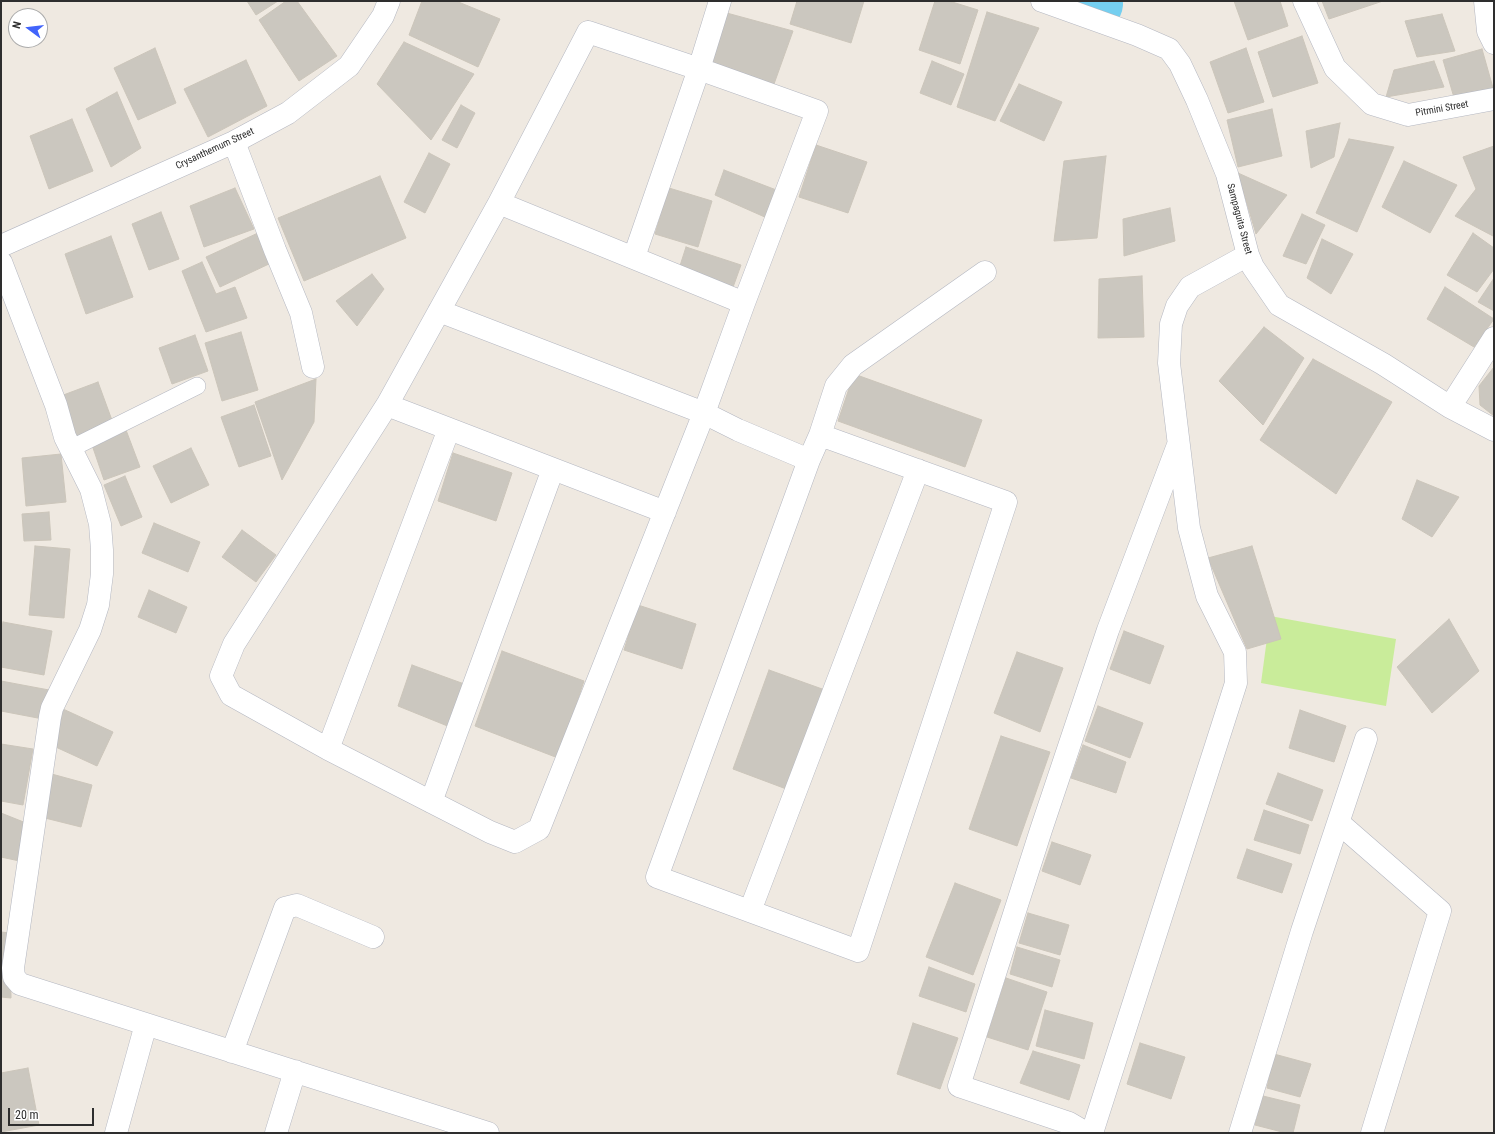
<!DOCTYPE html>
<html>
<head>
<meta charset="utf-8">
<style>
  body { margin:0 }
  #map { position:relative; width:1495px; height:1134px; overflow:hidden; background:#efe9e1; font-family:"Roboto Condensed",sans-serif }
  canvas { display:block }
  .frame { position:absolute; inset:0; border:2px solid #2e2e2e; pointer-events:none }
  .north { position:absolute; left:8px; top:8px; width:40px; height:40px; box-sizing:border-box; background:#fff; border:1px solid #ababab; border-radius:50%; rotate:285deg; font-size:11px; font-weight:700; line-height:16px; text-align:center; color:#2e2e2e }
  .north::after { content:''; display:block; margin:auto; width:14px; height:18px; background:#4264fb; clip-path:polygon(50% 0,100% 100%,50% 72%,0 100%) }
  .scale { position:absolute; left:8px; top:1108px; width:86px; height:18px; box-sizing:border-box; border:2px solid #2e2e2e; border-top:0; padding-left:5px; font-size:12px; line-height:14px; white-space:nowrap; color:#2e2e2e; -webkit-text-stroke:3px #fff; paint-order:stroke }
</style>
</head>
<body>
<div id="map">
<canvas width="1495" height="1134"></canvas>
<div class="frame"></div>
<div class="north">N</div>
<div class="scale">20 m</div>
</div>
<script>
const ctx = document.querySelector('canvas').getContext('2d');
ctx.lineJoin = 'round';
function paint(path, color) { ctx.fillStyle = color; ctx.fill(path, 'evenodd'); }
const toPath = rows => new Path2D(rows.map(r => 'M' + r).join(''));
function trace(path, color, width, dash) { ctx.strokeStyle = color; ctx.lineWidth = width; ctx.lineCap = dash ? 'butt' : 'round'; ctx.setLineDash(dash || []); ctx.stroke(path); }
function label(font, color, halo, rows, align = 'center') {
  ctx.font = font + ' "Roboto Condensed",sans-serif'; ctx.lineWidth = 3.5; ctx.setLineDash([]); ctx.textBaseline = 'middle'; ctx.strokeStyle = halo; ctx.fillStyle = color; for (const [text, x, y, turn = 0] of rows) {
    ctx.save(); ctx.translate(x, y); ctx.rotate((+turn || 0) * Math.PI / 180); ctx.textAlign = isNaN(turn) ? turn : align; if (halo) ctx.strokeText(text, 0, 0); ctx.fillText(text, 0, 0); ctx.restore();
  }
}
const pitch = toPath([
  [1270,616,1396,639,1386,706,1261,683]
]);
const river = toPath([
  [1096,1,1097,4]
]);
const building = toPath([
  [247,1,278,1,256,15,247,1],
  [286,1,297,1,337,56,299,81,259,20,286,1],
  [422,1,456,1,500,19,478,67,409,35,422,1],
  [797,1,864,1,851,43,790,24,797,1],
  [935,1,949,1,978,10,960,64,919,50,935,1],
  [1234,1,1280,1,1288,26,1248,40,1234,1],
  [1322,1,1383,1,1329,19,1322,1],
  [723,12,793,31,774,84,706,65,723,12],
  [987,12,1039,28,995,121,957,107,987,12],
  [1442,14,1455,51,1417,57,1405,21,1442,14],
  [1302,36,1318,83,1273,97,1258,52,1302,36],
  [404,42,474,74,431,140,377,84,404,42],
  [155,48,176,103,138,120,114,68,155,48],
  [1246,48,1264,102,1228,113,1210,62,1246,48],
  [1482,49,1493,88,1455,101,1443,60,1482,49],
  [246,60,267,106,208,137,184,89,246,60],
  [932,61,964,74,951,105,920,93,932,61],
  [1434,61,1444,87,1386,97,1394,70,1434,61],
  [1019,84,1062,102,1044,141,1000,121,1019,84],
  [117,92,141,148,111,167,86,109,117,92],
  [461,105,475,113,457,148,442,140,461,105],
  [1272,109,1282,156,1238,167,1227,120,1272,109],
  [72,119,93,171,49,189,30,136,72,119],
  [1340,123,1334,157,1311,168,1306,131,1340,123],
  [1349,139,1394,147,1357,232,1316,213,1349,139],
  [816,145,867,162,848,213,799,197,816,145],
  [1494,146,1494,234,1493,236,1455,216,1476,189,1463,157,1494,146],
  [429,153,450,164,425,213,404,202,429,153],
  [1106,156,1097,238,1054,241,1064,161,1106,156],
  [1404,161,1457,185,1430,233,1382,207,1404,161],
  [724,170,779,191,767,218,715,195,724,170],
  [1238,173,1287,195,1256,234,1238,173],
  [380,176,406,238,304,281,278,218,380,176],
  [235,188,254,229,204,247,190,206,235,188],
  [669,188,712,201,698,247,655,234,669,188],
  [1170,208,1175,241,1124,256,1123,219,1170,208],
  [161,212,179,259,149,270,132,224,161,212],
  [1302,214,1325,225,1306,264,1283,256,1302,214],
  [258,233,271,263,220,287,206,257,258,233],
  [1473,233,1494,248,1494,269,1477,292,1447,275,1473,233],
  [111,236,133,297,86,314,65,254,111,236],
  [1322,239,1353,254,1331,294,1307,278,1322,239],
  [686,247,741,265,732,290,678,272,686,247],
  [202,262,216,294,235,287,247,318,206,332,182,271,202,262],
  [372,274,384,289,357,326,336,301,372,274],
  [1142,276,1144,337,1098,338,1099,279,1142,276],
  [1494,278,1494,311,1478,302,1494,278],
  [1445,287,1494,319,1474,347,1427,319,1445,287],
  [1264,327,1304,358,1263,425,1219,381,1264,327],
  [241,332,258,390,222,401,205,343,241,332],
  [195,335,208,371,172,384,159,348,195,335],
  [1313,359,1392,402,1336,494,1260,440,1313,359],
  [1494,367,1494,416,1480,405,1479,386,1494,367],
  [854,374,982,420,965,467,838,421,854,374],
  [316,379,314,422,282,480,255,402,316,379],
  [98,382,113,423,73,439,58,397,98,382],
  [254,405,271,456,239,467,221,417,254,405],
  [126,430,140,467,104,480,91,442,126,430],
  [191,448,209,485,171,503,153,466,191,448],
  [453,453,512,473,496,521,438,501,453,453],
  [61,454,66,502,26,506,22,458,61,454],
  [125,476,142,517,121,526,104,485,125,476],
  [1417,480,1459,497,1432,537,1402,519,1417,480],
  [49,512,51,540,24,541,22,514,49,512],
  [154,523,200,542,188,572,142,553,154,523],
  [242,530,276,555,256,582,222,557,242,530],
  [35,546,70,549,64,618,29,615,35,546],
  [1252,546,1281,639,1247,649,1208,558,1252,546],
  [149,590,187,607,176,633,138,617,149,590],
  [638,605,696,624,682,669,624,650,638,605],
  [1449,619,1479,671,1432,713,1397,667,1449,619],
  [3,622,52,631,44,675,1,667,1,630,3,622],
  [1124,631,1164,646,1150,684,1110,669,1124,631],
  [502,651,584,681,558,758,475,726,502,651],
  [1017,652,1063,668,1040,732,994,713,1017,652],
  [412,665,467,685,450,727,398,706,412,665],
  [769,670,825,690,789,790,733,769,769,670],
  [1,681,49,690,43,719,1,711,1,681],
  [1098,706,1143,723,1130,758,1085,741,1098,706],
  [63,709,113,732,97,766,47,743,63,709],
  [1300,710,1346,726,1334,762,1289,748,1300,710],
  [1001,736,1050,752,1017,846,969,829,1001,736],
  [1,744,33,749,23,805,1,801,1,744],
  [1083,745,1126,762,1116,793,1071,778,1083,745],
  [48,773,92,785,81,827,37,816,48,773],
  [1278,773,1323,790,1312,821,1266,804,1278,773],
  [1264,810,1309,825,1300,854,1254,840,1264,810],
  [1,813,26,823,24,862,1,857,1,813],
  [1052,842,1091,855,1080,885,1042,871,1052,842],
  [1247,849,1292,864,1282,893,1237,878,1247,849],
  [955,883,1001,900,973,975,926,957,955,883],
  [1028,913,1069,925,1060,955,1019,943,1028,913],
  [1,932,10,933,11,998,1,997,1,932],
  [1017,947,1060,960,1052,987,1010,974,1017,947],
  [929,967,975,984,966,1012,919,996,929,967],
  [1006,978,1047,992,1028,1050,987,1037,1006,978],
  [1045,1010,1093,1023,1084,1059,1036,1046,1045,1010],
  [913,1023,958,1038,940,1089,897,1074,913,1023],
  [1140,1043,1185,1057,1171,1099,1127,1084,1140,1043],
  [1033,1051,1080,1065,1069,1100,1020,1083,1033,1051],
  [1274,1054,1311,1064,1300,1097,1267,1088,1274,1054],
  [28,1068,39,1125,1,1132,1,1073,28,1068],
  [1263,1096,1300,1105,1293,1133,1286,1133,1255,1125,1263,1096]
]);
const service = toPath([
  [70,449,197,386]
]);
const minor = toPath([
  [1042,1,1137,35,1169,49,1180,64,1197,100,1227,174,1248,255,1253,267,1279,305,1383,364,1450,407,1494,430],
  [1304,1,1335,68,1372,104,1408,115,1494,99],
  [1485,1,1488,31,1494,43],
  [588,32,699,69,817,111,744,303,704,413,539,829,515,842,490,832,328,749,231,695,221,676,234,644,387,405,499,203,588,32],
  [234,142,275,250,301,313,313,367],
  [499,203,744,303],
  [1,246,234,142,288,113,349,66,383,16,389,1],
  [634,257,699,69,720,1],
  [1,262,56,405,65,437,91,489,100,524,102,550,102,574,98,605,90,630,52,708,50,717,13,968,14,977,20,984,488,1133],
  [439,311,704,413,738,430,809,460],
  [387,405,665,512],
  [1450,407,1494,338],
  [820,435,1006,502,858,951,657,877,809,460,820,435],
  [820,435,836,386,853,365,985,272],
  [328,749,449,429],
  [431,802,553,469],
  [1339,823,1440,911,1372,1133],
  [750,911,918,470],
  [232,1052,285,908,297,905,373,937],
  [116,1133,146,1024],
  [276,1133,295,1071],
  [1086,1133,1069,1123,959,1086,1041,830,1108,630,1178,445],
  [1092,1133,1236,683,1235,652,1207,596,1189,528,1169,363,1171,324,1177,306,1190,287,1248,255],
  [1240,1133,1302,931,1366,739]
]);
const streetNames = [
  ["Pitmini Street",1442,109,-10],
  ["Crysanthemum Street",215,149,-25],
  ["Sampaguita Street",1239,219,75]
];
paint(pitch, '#c9ec9a');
trace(river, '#75cff0', 52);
paint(building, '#cbc7bf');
trace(building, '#cbc5ba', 1);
trace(service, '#b4b7c1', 18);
trace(minor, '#b4b7c1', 23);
trace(service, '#fff', 17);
trace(minor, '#fff', 22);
label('10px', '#2e2e2e', '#fff', streetNames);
</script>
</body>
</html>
